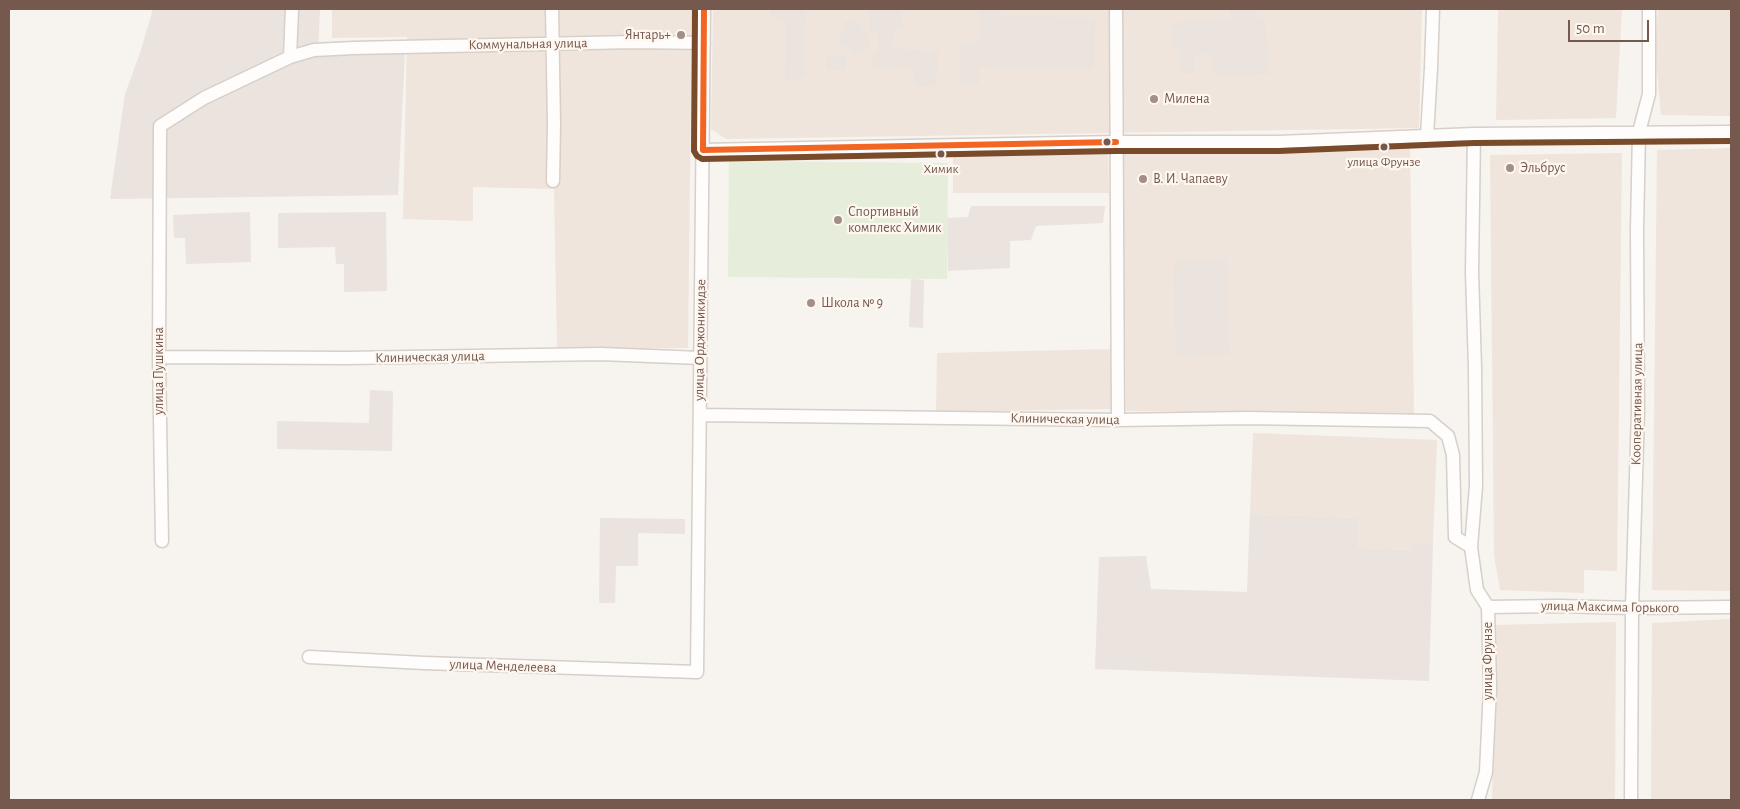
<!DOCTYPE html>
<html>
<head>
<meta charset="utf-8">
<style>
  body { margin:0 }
  #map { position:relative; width:1740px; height:809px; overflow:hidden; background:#f7f3ee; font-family:"Alegreya Sans",sans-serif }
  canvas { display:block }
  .frame { position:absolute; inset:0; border:10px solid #75594f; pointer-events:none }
  .scale { position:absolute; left:1568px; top:20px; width:81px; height:22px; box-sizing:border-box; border:2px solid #75594f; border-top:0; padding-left:6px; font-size:15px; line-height:18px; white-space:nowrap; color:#75594f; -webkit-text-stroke:4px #fef7f0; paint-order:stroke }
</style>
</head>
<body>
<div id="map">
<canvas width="1740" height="809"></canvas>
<div class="frame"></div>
<div class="scale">50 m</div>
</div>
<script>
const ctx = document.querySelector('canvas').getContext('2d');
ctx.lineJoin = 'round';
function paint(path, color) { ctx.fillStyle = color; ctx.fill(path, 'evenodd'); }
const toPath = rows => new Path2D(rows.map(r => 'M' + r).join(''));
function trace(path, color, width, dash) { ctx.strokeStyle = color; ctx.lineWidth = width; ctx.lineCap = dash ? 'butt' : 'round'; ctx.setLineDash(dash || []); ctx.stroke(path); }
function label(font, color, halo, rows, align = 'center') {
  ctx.font = font + ' "Alegreya Sans",sans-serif'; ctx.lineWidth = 4.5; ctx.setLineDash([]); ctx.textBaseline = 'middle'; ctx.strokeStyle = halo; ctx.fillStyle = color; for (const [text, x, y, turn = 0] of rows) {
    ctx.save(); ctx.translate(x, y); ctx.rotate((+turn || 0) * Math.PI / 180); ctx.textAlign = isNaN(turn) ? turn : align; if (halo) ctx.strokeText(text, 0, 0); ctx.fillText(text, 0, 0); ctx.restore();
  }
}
const residential = toPath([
  [332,9,692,9,688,348,557,349,554,189,473,187,473,221,403,219,407,37,332,38],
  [713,9,1422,9,1419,128,726,139,711,129],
  [1498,9,1622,9,1616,118,1496,120],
  [1658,9,1731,9,1731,116,1661,115,1655,50],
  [1410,148,1414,414,1126,411,1123,153],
  [1731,148,1731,591,1652,590,1657,150],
  [1108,152,1109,193,953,193,953,153],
  [1622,153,1617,571,1584,570,1584,593,1500,590,1494,555,1490,155],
  [1111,349,1112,409,936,412,937,353],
  [1253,433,1437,440,1433,543,1413,542,1413,550,1356,548,1357,518,1250,514],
  [1731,619,1731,800,1651,800,1652,623],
  [1616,622,1615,800,1492,800,1495,625]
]);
const industrial = toPath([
  [153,9,320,9,318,51,405,51,398,195,110,199,125,94,140,53],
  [770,9,799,9,805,12,804,77,785,82,786,23,781,21,770,15],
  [869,9,901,11,902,27,894,29,892,48,938,52,936,87,914,85,913,66,872,69,871,55,879,52,878,33,870,31],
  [980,9,999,9,999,16,1095,18,1094,69,980,67,979,84,959,84,960,43,979,43],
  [1230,9,1256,9,1257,16,1265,20,1269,74,1213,75,1211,54,1195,55,1194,74,1180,74,1180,48,1172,49,1173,23,1232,18],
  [844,21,859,22,870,43,869,50,863,48,861,53,851,53,850,48,840,46,840,32,844,29],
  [826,56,847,56,846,70,827,70],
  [971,206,1105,206,1103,223,1036,226,1031,240,1010,241,1010,268,948,271,947,218,968,217],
  [250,212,251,262,186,264,185,238,174,238,173,215],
  [386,212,387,291,344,292,344,264,336,264,335,247,278,248,278,213],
  [1227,259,1229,354,1176,355,1173,261],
  [911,279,924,280,923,328,909,327],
  [370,390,393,391,392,451,277,449,277,421,369,423],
  [1250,514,1358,518,1357,548,1412,550,1413,542,1433,543,1429,681,1095,669,1099,557,1146,556,1151,589,1247,592],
  [600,518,685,519,685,534,638,533,638,566,616,566,615,603,599,603]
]);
const green = toPath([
  [729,161,948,163,947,279,728,277]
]);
const minor = toPath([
  [552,9,554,124,553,181],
  [1116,9,1118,420],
  [290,57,314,50,353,48,634,42,704,43],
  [1474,134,1472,272,1475,368,1476,486,1471,547,1477,590,1488,607,1490,688,1486,772,1478,800],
  [1427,136,1431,68,1433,9],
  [703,150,1116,142,1279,142,1474,134,1731,132],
  [159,357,346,358,601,354,700,358],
  [700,415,1118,420,1247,418,1430,421,1448,436,1453,455,1455,537,1471,547],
  [162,541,159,357,160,126,204,98,290,57,292,9],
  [1488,607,1559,606,1632,608,1731,607],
  [309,657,424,663,697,672,704,9],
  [1631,800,1632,608,1638,411,1637,230,1639,132,1649,94,1649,9]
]);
const bus1 = toPath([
  [703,150,1116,142],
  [703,150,704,9]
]);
const bus2 = toPath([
  [695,9,694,151,697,156,702,159,1116,151,1279,151,1474,143,1731,141]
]);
const markers = [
  [681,35,5,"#a28f87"],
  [1154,99,5,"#a28f87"],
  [1107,142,4.5,"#75594f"],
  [1384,147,4.5,"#75594f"],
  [941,154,4.5,"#75594f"],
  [1510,168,5,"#a28f87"],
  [1143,179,5,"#a28f87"],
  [838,220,5,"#a28f87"],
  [811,303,5,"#a28f87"]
];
const busNames = [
  ["улица Фрунзе",1384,162],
  ["Химик",941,169]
];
const poiNames = [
  ["Янтарь+",671,35,"right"],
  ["Милена",1164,99],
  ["Эльбрус",1520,168],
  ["В. И. Чапаеву",1153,179],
  ["Спортивный",848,212],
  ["комплекс Химик",848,228],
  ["Школа № 9",821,303]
];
const streetNames = [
  ["Коммунальная улица",528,44,-1],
  ["улица Орджоникидзе",700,340,-89],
  ["Клиническая улица",430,357,-1],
  ["улица Пушкина",159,371,-90],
  ["Кооперативная улица",1637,404,-89],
  ["Клиническая улица",1065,419,1],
  ["улица Максима Горького",1610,607,1],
  ["улица Фрунзе",1488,661,-90],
  ["улица Менделеева",503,666,2]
];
paint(residential, '#efe5dc');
paint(industrial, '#eae3de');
paint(green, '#e6edda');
trace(minor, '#d6cfca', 15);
trace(minor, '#fefdfc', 12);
trace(bus1, '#f26522', 6);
trace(bus2, '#7a4b2a', 6);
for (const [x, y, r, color] of markers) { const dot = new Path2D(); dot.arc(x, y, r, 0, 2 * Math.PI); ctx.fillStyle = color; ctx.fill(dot); trace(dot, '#fef7f0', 2); }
label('13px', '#75594f', '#fef7f0', busNames);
label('14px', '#75594f', '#fef7f0', poiNames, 'left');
label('14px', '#75594f', '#fef7f0', streetNames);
</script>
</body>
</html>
